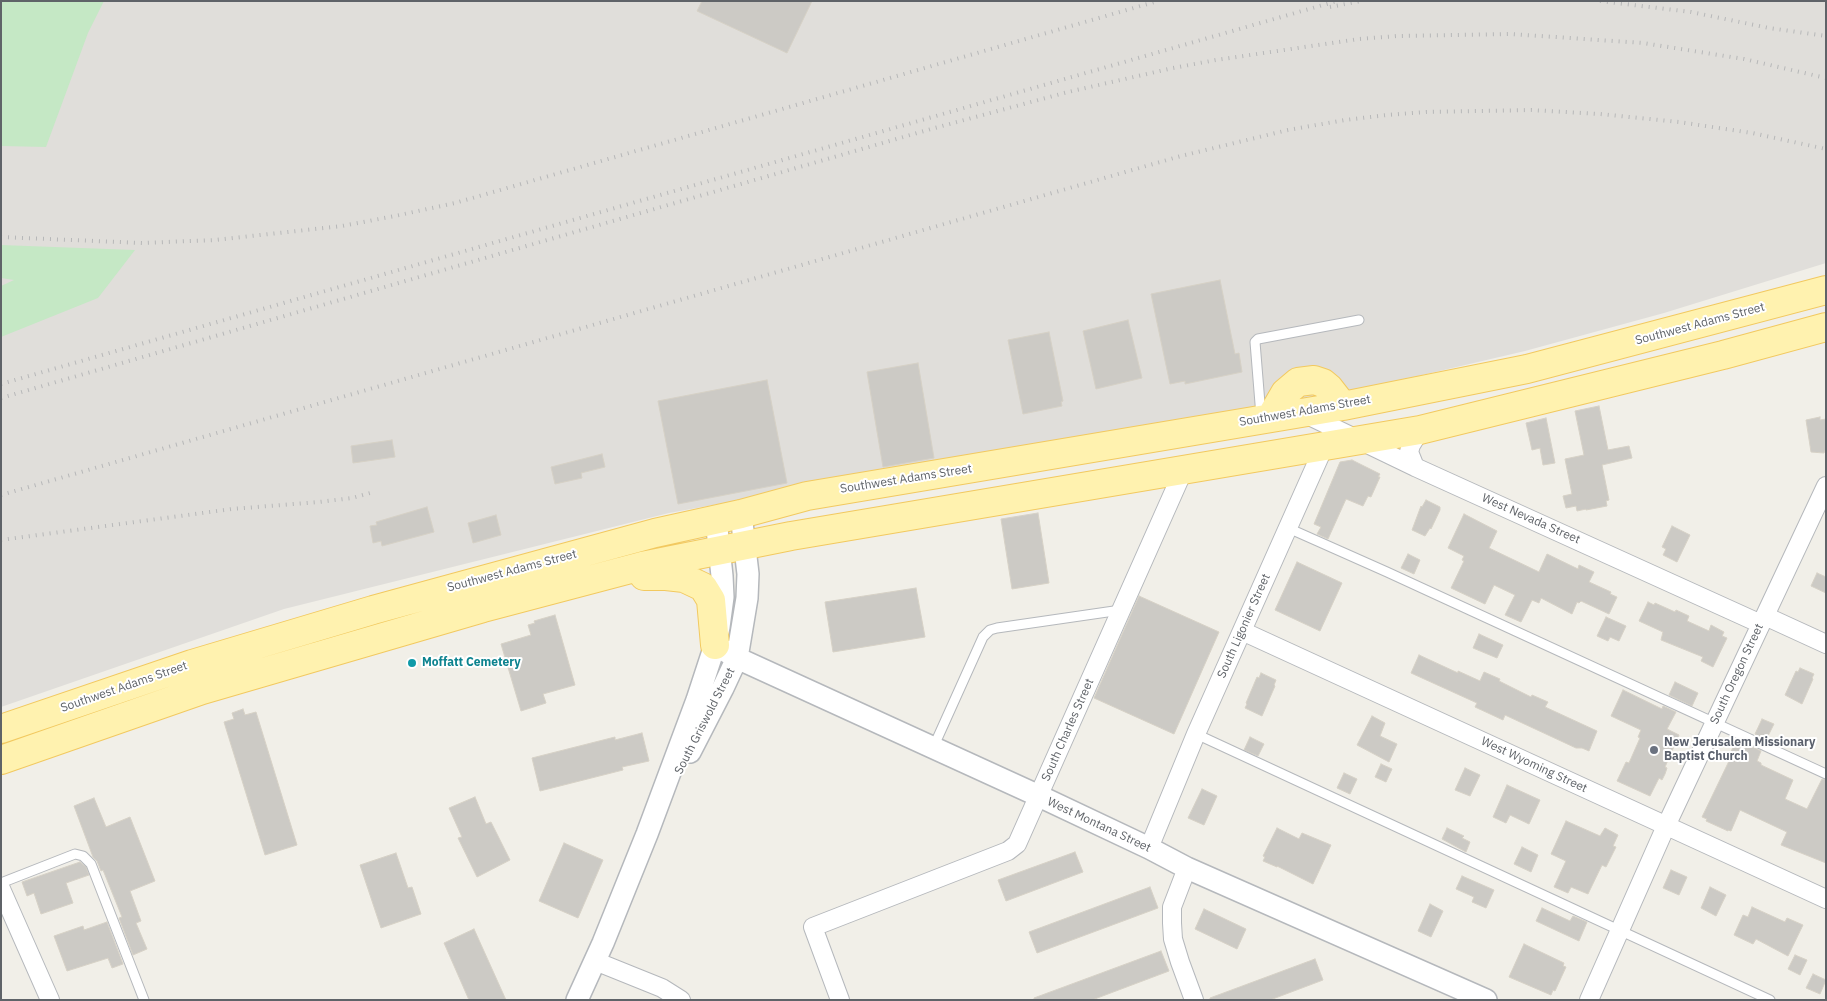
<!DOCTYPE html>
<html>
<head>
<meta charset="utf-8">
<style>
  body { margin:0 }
  #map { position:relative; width:1827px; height:1001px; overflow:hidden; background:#f1efe8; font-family:"IBM Plex Sans",sans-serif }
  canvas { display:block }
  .frame { position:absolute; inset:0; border:2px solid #5f6368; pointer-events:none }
</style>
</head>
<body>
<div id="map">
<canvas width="1827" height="1001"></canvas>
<div class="frame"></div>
</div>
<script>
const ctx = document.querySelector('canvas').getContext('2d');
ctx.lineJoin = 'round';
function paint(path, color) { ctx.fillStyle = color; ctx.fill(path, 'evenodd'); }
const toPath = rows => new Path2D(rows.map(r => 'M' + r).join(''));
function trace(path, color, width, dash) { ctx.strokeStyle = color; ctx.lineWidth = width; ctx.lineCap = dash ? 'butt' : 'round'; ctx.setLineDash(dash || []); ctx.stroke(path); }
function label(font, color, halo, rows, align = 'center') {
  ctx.font = font + ' "IBM Plex Sans",sans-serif'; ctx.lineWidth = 4; ctx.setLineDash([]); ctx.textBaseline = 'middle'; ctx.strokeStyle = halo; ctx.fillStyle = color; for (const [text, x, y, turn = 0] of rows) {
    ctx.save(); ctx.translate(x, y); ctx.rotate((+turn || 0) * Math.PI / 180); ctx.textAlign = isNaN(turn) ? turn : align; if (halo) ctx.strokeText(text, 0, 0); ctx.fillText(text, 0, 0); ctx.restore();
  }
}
const industrial = toPath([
  [1,1,1826,1,1826,263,1664,313,1525,351,1384,384,669,513,284,609,1,707]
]);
const green = toPath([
  [1,1,104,1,88,33,46,147,1,146],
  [1,245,135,250,98,298,1,337,1,286,14,280,1,278]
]);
const building = toPath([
  [702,1,812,1,787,53,697,11,702,1],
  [1220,280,1235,354,1239,353,1242,372,1185,384,1185,381,1170,384,1151,294,1220,280],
  [1128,320,1142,378,1096,389,1083,331,1128,320],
  [1049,332,1063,401,1061,402,1062,406,1023,414,1008,340,1049,332],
  [918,363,934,458,883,467,867,372,918,363],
  [767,380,787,483,678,504,658,401,767,380],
  [1599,406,1608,450,1629,446,1632,458,1602,465,1609,500,1606,501,1607,506,1586,510,1586,509,1577,511,1576,506,1566,508,1563,496,1572,494,1565,459,1584,455,1575,411,1599,406],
  [1820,417,1820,420,1826,419,1826,448,1824,453,1811,452,1806,420,1820,417],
  [1546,418,1555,463,1543,465,1540,448,1532,450,1526,423,1546,418],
  [392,440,395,457,353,463,351,446,392,440],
  [602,454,605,467,581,473,582,478,555,484,551,467,602,454],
  [1352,460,1380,474,1378,477,1380,477,1371,497,1368,496,1363,506,1346,499,1328,539,1317,534,1321,527,1314,524,1340,462,1352,460],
  [1426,500,1440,507,1440,510,1431,529,1430,528,1425,536,1412,530,1421,506,1422,507,1426,500],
  [427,507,434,532,382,546,381,541,373,543,370,526,377,525,376,522,427,507],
  [1038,513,1049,583,1012,589,1001,519,1038,513],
  [1464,514,1497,531,1489,548,1539,572,1547,554,1578,569,1579,565,1594,572,1589,582,1611,592,1610,594,1617,597,1609,614,1581,601,1579,603,1577,602,1572,614,1541,598,1539,603,1532,600,1521,622,1505,615,1515,595,1494,585,1485,604,1451,588,1464,561,1462,560,1464,556,1448,548,1464,514],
  [496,515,501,535,473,543,468,523,496,515],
  [1672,526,1690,535,1677,562,1663,555,1666,549,1662,547,1672,526],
  [1408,554,1420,560,1414,574,1401,568,1408,554],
  [1297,562,1342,583,1320,631,1275,610,1297,562],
  [1817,573,1826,577,1826,593,1811,586,1817,573],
  [916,588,925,637,833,652,825,602,916,588],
  [1139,596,1219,632,1174,734,1094,698,1139,596],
  [1648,602,1654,605,1655,603,1675,612,1676,610,1689,616,1687,621,1709,631,1711,625,1724,632,1722,636,1727,638,1713,667,1701,661,1703,657,1661,640,1663,632,1639,621,1648,602],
  [555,615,575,685,543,694,546,703,521,711,501,644,531,635,528,625,535,623,534,621,555,615],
  [1606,617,1626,626,1619,641,1610,637,1608,641,1597,636,1606,617],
  [1479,634,1503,645,1497,658,1473,648,1479,634],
  [1419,655,1458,673,1458,671,1480,681,1484,672,1500,679,1499,681,1531,697,1532,695,1548,702,1545,707,1597,731,1589,751,1582,748,1576,748,1505,715,1503,720,1475,707,1477,703,1411,673,1419,655],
  [1800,668,1814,674,1812,678,1813,679,1802,704,1785,695,1796,671,1798,672,1800,668],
  [1261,673,1276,680,1274,685,1275,686,1262,716,1245,708,1247,704,1246,703,1257,677,1259,678,1261,673],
  [1675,682,1698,693,1692,706,1669,695,1675,682],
  [1623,690,1662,709,1663,706,1676,712,1667,729,1679,735,1665,767,1667,768,1665,774,1662,780,1659,778,1650,796,1617,781,1626,762,1629,763,1640,738,1638,737,1641,730,1611,716,1623,690],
  [243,709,245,715,256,712,297,845,265,855,224,722,234,719,232,713,243,709],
  [1372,716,1385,723,1380,736,1397,744,1389,762,1357,745,1372,716],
  [1762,719,1774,724,1766,740,1755,734,1762,719],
  [642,733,649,761,622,767,623,770,540,791,532,758,615,737,615,740,642,733],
  [1250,737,1264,744,1258,756,1244,750,1250,737],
  [1735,743,1748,748,1750,746,1761,751,1757,761,1761,763,1761,765,1793,780,1785,799,1807,809,1822,779,1826,780,1826,863,1781,845,1787,832,1740,810,1731,831,1728,830,1728,831,1706,821,1707,819,1702,817,1730,759,1728,758,1735,743],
  [1381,764,1392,769,1386,782,1375,777,1381,764],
  [1465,768,1480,775,1470,796,1455,790,1465,768],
  [1344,773,1357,779,1350,794,1337,788,1344,773],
  [1507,785,1540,800,1529,824,1510,815,1506,823,1493,817,1507,785],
  [1202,789,1217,796,1204,825,1188,818,1202,789],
  [475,797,486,824,491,822,510,860,477,877,458,838,462,837,449,808,475,797],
  [94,798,106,827,130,817,155,881,130,891,141,921,136,923,147,949,133,955,119,918,122,917,103,870,101,871,97,861,93,857,74,806,94,798],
  [1566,821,1600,836,1605,828,1618,835,1613,846,1616,847,1606,867,1602,865,1588,894,1571,887,1568,893,1554,887,1566,861,1551,854,1566,821],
  [1277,828,1299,839,1302,833,1331,845,1313,884,1277,866,1277,867,1263,861,1265,857,1263,856,1277,828],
  [1447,828,1464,836,1462,838,1470,842,1466,852,1442,839,1447,828],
  [564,843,603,860,578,918,539,901,564,843],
  [1522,847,1538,855,1531,872,1514,864,1522,847],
  [1075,852,1083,872,1006,901,998,880,1075,852],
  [396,853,408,888,412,887,421,914,381,928,360,865,396,853],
  [80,862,86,867,89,875,66,883,73,903,41,914,34,893,27,896,22,882,80,862],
  [1671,870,1687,877,1679,895,1663,888,1671,870],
  [1462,876,1494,890,1486,908,1472,902,1474,897,1456,889,1462,876],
  [1150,887,1158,908,1037,953,1029,932,1150,887],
  [1710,887,1726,895,1716,916,1701,908,1710,887],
  [1430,904,1443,911,1431,937,1418,931,1430,904],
  [1752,907,1785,922,1787,918,1803,925,1788,956,1756,939,1753,944,1734,935,1743,915,1748,917,1752,907],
  [1542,908,1570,921,1573,916,1587,922,1579,941,1536,921,1542,908],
  [1204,909,1246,929,1237,949,1195,929,1204,909],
  [107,922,123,964,112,968,108,958,67,971,54,936,83,926,84,930,107,922],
  [474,929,506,1000,469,1000,444,943,474,929],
  [1524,944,1564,963,1563,966,1566,967,1555,991,1553,990,1551,995,1509,977,1524,944],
  [1161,951,1169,971,1092,1000,1034,1000,1034,998,1161,951],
  [1795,955,1807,960,1800,975,1788,969,1795,955],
  [1315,959,1323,980,1270,1000,1210,1000,1210,998,1315,959],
  [1813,974,1826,980,1820,994,1806,988,1813,974]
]);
const service = toPath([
  [1261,416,1255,342,1258,339,1359,320],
  [1288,528,1387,572,1826,774],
  [1196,734,1770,1000],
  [933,748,983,637,990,630,997,628,1121,610],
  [1,883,75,854,83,856,91,864,144,1000]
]);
const minor = toPath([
  [1303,413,1415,467,1761,624],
  [1415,467,1409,452,1411,445,1420,430],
  [1765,616,1826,644],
  [1242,631,1826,899],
  [1149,848,1196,734,1327,440],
  [1187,868,1172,907,1172,923,1173,939,1180,962,1194,1000],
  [1,889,50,1000],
  [595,961,662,988,681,1000],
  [840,1000,813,927,1008,851,1017,844,1184,469],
  [1589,1000,1666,826,1826,486]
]);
const tertiary = toPath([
  [715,645,737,658,1039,796,1149,848,1187,868,1486,1000],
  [690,752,723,688,737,658,747,598,748,574,741,514],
  [577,1000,603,943,647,834,697,700,715,645,719,627,723,597,722,576,716,519]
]);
const primary = toPath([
  [1271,417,1285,393,1298,382,1314,380,1323,383,1329,388,1343,406],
  [644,576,666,576,684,578,703,587,711,600,715,645],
  [1,729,192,664,373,610,655,533,741,514,807,496,1343,406,1527,369,1826,290],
  [1,760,202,690,483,608,642,566,791,536,1420,430,1723,355,1826,327]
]);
const rail = toPath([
  [1600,1,1691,12,1769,28,1826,36],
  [1330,7,1361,1],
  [1,237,142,243,215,240,342,226,395,216,455,203,1158,1],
  [1,384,1337,1],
  [1,398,931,129,1068,92,1173,68,1216,60,1359,39,1397,36,1511,34,1643,43,1744,59,1826,78],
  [1,495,1181,156,1288,130,1345,120,1387,115,1426,112,1531,110,1600,114,1679,122,1752,133,1826,149],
  [1,540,232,509,319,502,352,498,370,493]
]);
const markers = [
  [412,663,5,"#0f9aa8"],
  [1654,750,5,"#6b7280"]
];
const streetNames = [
  ["Southwest Adams Street",1700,324,-15],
  ["Southwest Adams Street",1305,411,-10],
  ["Southwest Adams Street",906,479,-9],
  ["West Nevada Street",1531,519,24],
  ["Southwest Adams Street",512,571,-15],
  ["South Ligonier Street",1244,626,-66],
  ["South Oregon Street",1737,674,-65],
  ["Southwest Adams Street",124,687,-19],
  ["South Griswold Street",705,721,-63],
  ["South Charles Street",1068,730,-66],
  ["West Wyoming Street",1534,765,25],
  ["West Montana Street",1099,825,25]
];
const cultureNames = [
  ["Moffatt Cemetery",422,663]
];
const worshipNames = [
  ["New Jerusalem Missionary",1664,743],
  ["Baptist Church",1664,757]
];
paint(industrial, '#e0deda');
paint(green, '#c5e8c5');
paint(building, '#cccac5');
trace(building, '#d6d1c6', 1);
trace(service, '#b5b8bc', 11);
trace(minor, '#b5b8bc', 20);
trace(tertiary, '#b5b8bc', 24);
trace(primary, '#f2c960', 30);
trace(service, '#fff', 9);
trace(minor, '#fff', 18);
trace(tertiary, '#fff', 21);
trace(primary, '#fff2af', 28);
trace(rail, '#b6b7b8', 4, [1, 6]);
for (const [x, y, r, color] of markers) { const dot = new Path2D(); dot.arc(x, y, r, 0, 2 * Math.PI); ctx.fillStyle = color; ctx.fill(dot); trace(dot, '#fff', 2); }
label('12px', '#5f6368', '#fff', streetNames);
label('bold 12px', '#0d838f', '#fff', cultureNames, 'left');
label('bold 12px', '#5b616d', '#fff', worshipNames, 'left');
</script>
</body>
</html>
